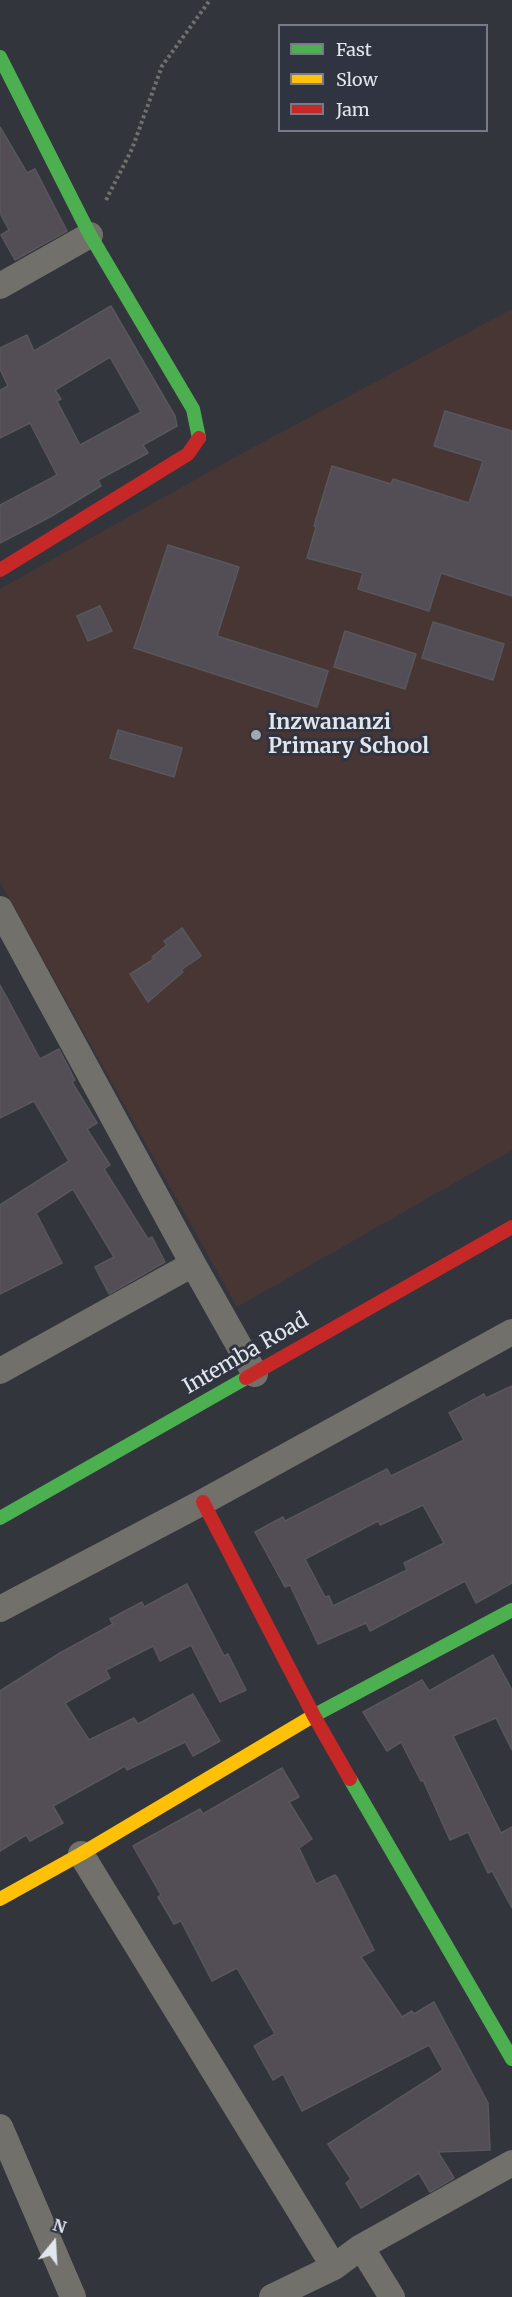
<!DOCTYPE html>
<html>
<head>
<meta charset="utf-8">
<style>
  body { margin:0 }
  #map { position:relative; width:512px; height:2297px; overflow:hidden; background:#33353c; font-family:Merriweather,serif }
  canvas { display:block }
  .legend { position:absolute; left:278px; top:24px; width:210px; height:108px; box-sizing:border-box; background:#2f3440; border:2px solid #767b85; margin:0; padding:8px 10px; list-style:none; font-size:18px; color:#e1e5ec }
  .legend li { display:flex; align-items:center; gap:12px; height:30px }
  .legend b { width:30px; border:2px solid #767b85 }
  .north { position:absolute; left:24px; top:2213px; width:60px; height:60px; -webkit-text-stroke:4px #2f3440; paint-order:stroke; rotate:18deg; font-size:16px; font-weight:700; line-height:24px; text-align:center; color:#e1e5ec }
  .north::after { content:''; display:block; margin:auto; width:21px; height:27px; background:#e1e5ec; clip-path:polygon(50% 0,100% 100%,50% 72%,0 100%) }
</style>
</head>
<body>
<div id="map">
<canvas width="512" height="2297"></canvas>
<ul class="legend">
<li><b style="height:8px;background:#4caf50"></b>Fast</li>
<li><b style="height:8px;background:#ffc107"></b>Slow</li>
<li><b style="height:8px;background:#c62828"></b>Jam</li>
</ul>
<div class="north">N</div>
</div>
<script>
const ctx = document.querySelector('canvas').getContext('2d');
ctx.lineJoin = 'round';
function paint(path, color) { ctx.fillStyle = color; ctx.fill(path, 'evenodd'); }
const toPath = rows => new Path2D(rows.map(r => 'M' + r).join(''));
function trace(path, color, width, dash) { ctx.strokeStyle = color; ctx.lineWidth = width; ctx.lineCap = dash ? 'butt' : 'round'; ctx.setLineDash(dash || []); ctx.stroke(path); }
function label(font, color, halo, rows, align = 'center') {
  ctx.font = font + ' Merriweather,serif'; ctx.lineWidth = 6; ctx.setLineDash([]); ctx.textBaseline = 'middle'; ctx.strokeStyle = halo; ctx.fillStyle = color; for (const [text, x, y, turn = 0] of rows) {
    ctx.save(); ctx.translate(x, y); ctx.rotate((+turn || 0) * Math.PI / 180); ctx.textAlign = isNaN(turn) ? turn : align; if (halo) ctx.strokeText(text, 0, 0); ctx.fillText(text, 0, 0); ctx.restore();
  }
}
const education = toPath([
  [512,309,512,1150,237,1307,0,882,0,589,239,455]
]);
const building = toPath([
  [0,127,27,173,35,169,67,231,15,260,1,235,9,230,0,213,0,127],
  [111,306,175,416,177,426,143,445,148,453,98,480,101,486,50,517,0,543,0,505,57,475,30,423,0,438,0,390,8,386,0,369,0,348,27,335,34,351,111,306],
  [110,357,141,412,80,445,57,401,61,399,55,390,110,357],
  [445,411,512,431,512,596,441,573,429,611,358,589,363,573,307,558,316,527,314,526,332,466,391,484,393,479,469,503,483,461,434,446,445,411],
  [168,545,239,567,217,636,328,671,317,707,134,648,168,545],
  [100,606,112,631,88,641,77,616,100,606],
  [433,622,504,644,493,680,422,658,433,622],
  [345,631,416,654,405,689,334,667,345,631],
  [118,730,182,748,174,777,110,758,118,730],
  [182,928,201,956,181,970,183,972,148,1002,130,974,154,959,152,957,167,945,164,941,182,928],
  [0,985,40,1059,59,1049,75,1080,72,1082,97,1123,87,1129,110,1165,104,1169,148,1239,152,1237,165,1262,109,1294,95,1267,114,1257,73,1189,36,1213,62,1263,0,1294,0,1205,69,1161,34,1101,0,1118,0,985],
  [512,1386,512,1583,476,1603,465,1581,370,1631,366,1623,318,1644,290,1585,285,1587,255,1532,283,1517,285,1521,387,1469,391,1476,464,1440,449,1413,484,1394,486,1398,512,1386],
  [423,1505,444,1543,404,1563,407,1570,333,1606,329,1596,325,1597,305,1559,378,1521,380,1525,423,1505],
  [187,1584,224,1656,228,1654,246,1690,220,1702,191,1645,160,1661,153,1646,106,1670,110,1678,65,1703,89,1740,134,1718,138,1724,193,1694,220,1741,193,1756,185,1742,127,1770,125,1766,53,1806,63,1823,30,1841,26,1835,0,1851,0,1691,60,1653,113,1624,110,1619,142,1602,144,1607,187,1584],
  [493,1655,512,1690,512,1750,496,1718,453,1736,501,1833,512,1827,512,1908,492,1871,488,1873,468,1832,450,1840,423,1780,421,1781,401,1742,387,1751,363,1712,422,1680,429,1691,493,1655],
  [282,1768,299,1797,289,1802,312,1839,299,1848,316,1884,335,1875,337,1877,374,1950,361,1957,402,2017,412,2011,414,2014,434,2002,488,2103,490,2150,438,2152,454,2178,430,2192,419,2173,361,2208,346,2183,351,2179,328,2144,443,2070,429,2045,302,2111,283,2074,273,2080,254,2046,275,2034,237,1968,212,1981,181,1921,174,1924,158,1897,161,1895,133,1846,200,1809,203,1814,282,1768]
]);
const path = toPath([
  [106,200,132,149,162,66,210,0]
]);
const street = toPath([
  [0,286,90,235],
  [0,909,193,1264,255,1374],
  [0,1371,193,1264],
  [0,1609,203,1502,512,1332],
  [81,1854,334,2267],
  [0,2127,73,2297],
  [361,2247,392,2297],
  [272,2297,334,2267,361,2247,512,2163]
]);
const fast = toPath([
  [0,57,90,235,193,409,199,438],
  [0,1518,246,1378],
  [313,1716,512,1610],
  [350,1779,512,2059]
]);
const slow = toPath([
  [0,1899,81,1854,313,1716]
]);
const jam = toPath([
  [0,570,188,454,199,438],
  [246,1378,512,1227],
  [203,1502,314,1716,350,1779]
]);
const markers = [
  [256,735,6,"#a4a7ae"]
];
const poiNames = [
  ["Inzwananzi",268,723],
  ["Primary School",268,747]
];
const streetNames = [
  ["Intemba Road",246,1354,-30]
];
paint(education, '#483635');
paint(building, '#534d56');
trace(building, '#58575b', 1.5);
trace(path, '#6f6f6e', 4, [3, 3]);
trace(street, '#71706b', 26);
trace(fast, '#4caf50', 14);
trace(slow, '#ffc107', 14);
trace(jam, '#c62828', 14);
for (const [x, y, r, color] of markers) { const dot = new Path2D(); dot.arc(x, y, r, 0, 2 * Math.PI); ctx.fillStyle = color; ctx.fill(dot); trace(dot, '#2f3440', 2); }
label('bold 21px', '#e1e5ec', '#2f3440', poiNames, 'left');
label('21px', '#e1e5ec', '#2f3440', streetNames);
</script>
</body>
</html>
